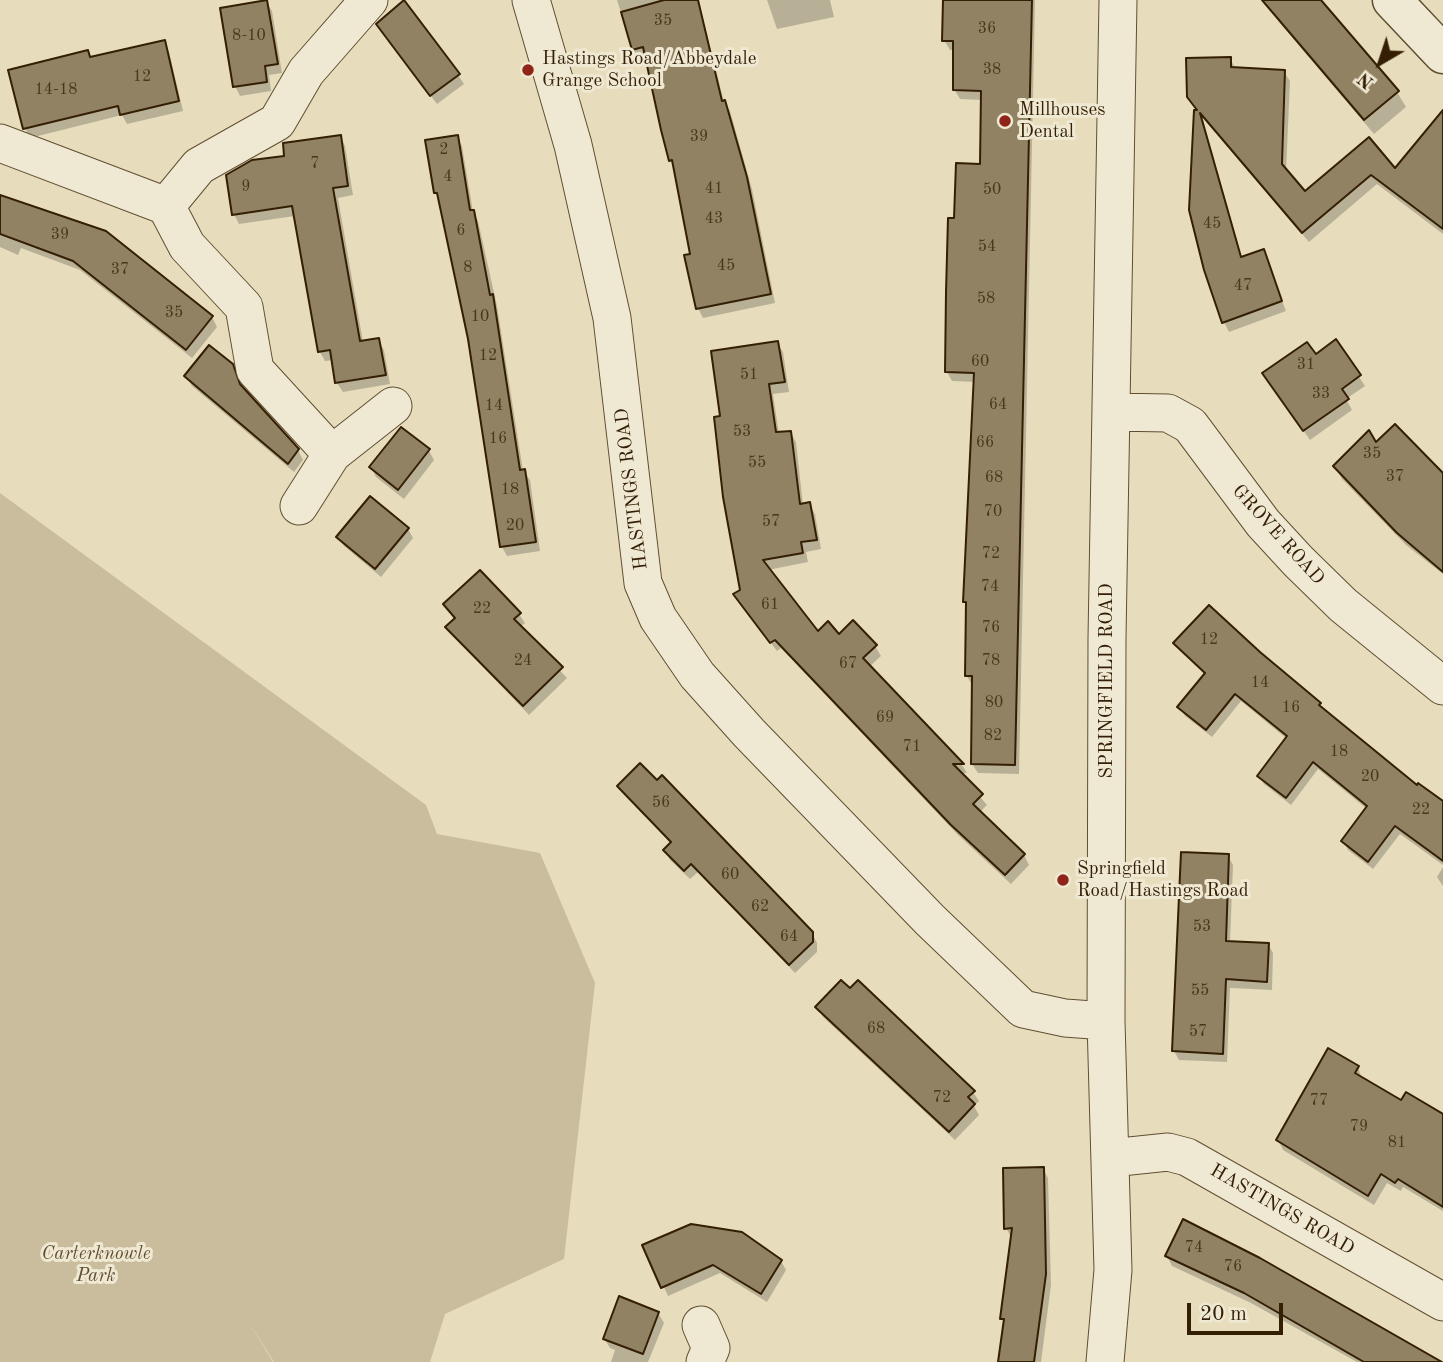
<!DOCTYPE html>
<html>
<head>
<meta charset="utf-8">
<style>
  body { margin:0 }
  #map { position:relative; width:1443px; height:1362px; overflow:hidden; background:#e7ddbc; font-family:"Old Standard TT",serif }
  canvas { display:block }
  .north { position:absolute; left:1345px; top:28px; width:70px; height:70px; -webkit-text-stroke:5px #efe9d3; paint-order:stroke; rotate:219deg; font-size:19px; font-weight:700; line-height:28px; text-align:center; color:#341f04 }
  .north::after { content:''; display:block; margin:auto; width:24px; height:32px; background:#341f04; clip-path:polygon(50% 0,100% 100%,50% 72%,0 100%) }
  .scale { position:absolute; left:1187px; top:1303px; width:96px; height:32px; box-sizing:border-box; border:4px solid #341f04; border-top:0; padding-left:9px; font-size:21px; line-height:24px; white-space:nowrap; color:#341f04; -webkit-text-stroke:5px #efe9d3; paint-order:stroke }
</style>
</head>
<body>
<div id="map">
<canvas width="1443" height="1362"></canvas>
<div class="north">N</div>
<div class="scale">20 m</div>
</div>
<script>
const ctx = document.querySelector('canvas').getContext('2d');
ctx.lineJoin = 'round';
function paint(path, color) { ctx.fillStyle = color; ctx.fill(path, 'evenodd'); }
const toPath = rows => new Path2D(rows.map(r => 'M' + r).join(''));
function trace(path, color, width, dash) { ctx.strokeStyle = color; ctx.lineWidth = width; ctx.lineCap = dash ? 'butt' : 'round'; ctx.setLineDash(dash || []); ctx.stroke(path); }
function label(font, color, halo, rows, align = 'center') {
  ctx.font = font + ' "Old Standard TT",serif'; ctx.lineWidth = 6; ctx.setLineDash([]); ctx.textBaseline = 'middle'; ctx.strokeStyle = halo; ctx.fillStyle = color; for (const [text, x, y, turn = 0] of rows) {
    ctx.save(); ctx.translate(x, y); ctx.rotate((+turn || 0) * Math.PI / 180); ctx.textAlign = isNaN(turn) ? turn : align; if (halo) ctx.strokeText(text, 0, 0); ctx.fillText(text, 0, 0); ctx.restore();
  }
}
const green = toPath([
  [0,493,426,805,437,834,540,853,595,983,564,1259,445,1314,430,1362,274,1362,248,1321,273,1362,0,1362]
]);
const shadow = toPath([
  [617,0,698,0,724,102,730,111,752,189,775,303,703,318,698,308,692,255,675,168,670,160,647,57,639,59,633,50],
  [767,0,830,0,834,17,777,29],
  [945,0,1035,0,1019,774,978,773,972,764,972,685,967,676,967,607,964,602,976,382,952,381,947,372,956,220,981,166,982,100,960,99,954,89,955,50,950,50,944,40],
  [1270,0,1319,0,1397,92,1406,107,1374,134,1279,22,1270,8],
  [266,2,272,11,282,73,269,75,271,91,240,96,235,86],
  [384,34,458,75,464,84,437,104],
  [164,42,169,52,183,111,127,124,122,115,30,138,25,128,87,52,91,59],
  [1230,59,1236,69,1284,72,1290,81,1286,172,1305,194,1369,139,1395,170,1443,140,1443,234,1377,184,1309,242,1202,116,1242,259,1263,251,1286,311,1229,332,1224,322,1198,112,1188,97],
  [340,136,345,146,353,195,338,198,363,342,378,340,384,350,390,384,343,392,337,383,333,360,325,361,320,352,295,216,239,224,234,214,286,157],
  [457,137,462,146,473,212,478,221,497,306,523,471,530,480,540,551,507,556,502,547,470,339,441,201,436,193],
  [0,198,41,213,42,209,105,232,212,317,217,327,192,358,80,270,21,248,18,255,0,247],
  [1336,342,1365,386,1346,399,1352,410,1310,440,1270,383],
  [777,343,783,352,789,392,773,394,779,434,790,432,796,442,803,505,809,504,815,514,821,549,806,552,808,562,768,570,818,633,875,646,881,656,869,667,962,765,967,773,960,773,987,805,979,813,1024,855,1029,865,1011,884,958,835,781,648,777,651,741,604,722,417],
  [231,365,242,390,298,450,303,460,294,472,192,386,186,376],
  [1376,444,1443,475,1443,574,1406,545,1342,479,1335,467],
  [429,451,434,460,404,499,376,477,371,467],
  [408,529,413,538,381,577,344,546,338,537],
  [445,605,519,614,525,623,520,627,567,678,529,715,453,636,448,627,455,620],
  [1175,643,1258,653,1417,787,1443,803,1443,865,1400,834,1373,869,1348,850,1343,841,1367,809,1318,769,1291,805,1264,784,1259,776,1287,739,1241,701,1212,737,1185,716,1180,707,1205,675],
  [619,786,812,933,817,943,817,952,795,973,698,872,690,879,670,860,665,850,671,844],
  [1228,856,1233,865,1230,943,1268,944,1273,953,1272,990,1230,988,1227,1062,1179,1060,1174,1051],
  [1443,867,1443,886,1437,877],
  [818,1007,973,1092,979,1101,974,1106,979,1115,955,1140,823,1017],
  [1358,1067,1362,1079,1443,1143,1443,1211,1403,1187,1401,1191,1387,1183,1374,1205,1283,1150,1278,1140],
  [1043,1169,1048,1178,1051,1285,1041,1362,999,1362,1012,1239,1006,1228],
  [645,1246,781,1261,786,1270,767,1302,720,1273,668,1296],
  [1167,1256,1437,1362,1357,1362,1251,1303,1172,1266],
  [658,1313,664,1323,648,1362,611,1362,615,1350,610,1348,604,1338]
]);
const building = toPath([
  [267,0,278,64,265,66,267,82,233,87,220,8,267,0],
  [404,0,460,74,430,96,376,24,404,0],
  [664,0,698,0,722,101,725,100,747,177,771,294,696,309,684,255,690,254,672,160,669,161,661,130,643,47,632,50,621,12,664,0],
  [943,0,1032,0,1015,765,971,764,972,676,965,676,966,602,963,602,974,373,945,372,946,292,948,218,954,218,956,163,980,164,981,91,953,90,953,41,942,41,943,0],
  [1262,0,1321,0,1399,91,1364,120,1262,0],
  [165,40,179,101,120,115,118,106,23,129,8,70,88,50,90,57,165,40],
  [1231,57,1231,67,1285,70,1282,164,1305,191,1369,137,1395,168,1443,110,1443,229,1371,175,1302,233,1200,113,1241,257,1264,249,1282,301,1222,323,1204,270,1189,210,1194,110,1197,110,1187,97,1186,58,1231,57],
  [341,135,348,186,333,188,360,341,379,338,386,375,335,383,330,350,318,352,292,206,232,215,226,175,252,160,284,156,283,143,341,135],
  [458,135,470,210,474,210,490,295,493,294,520,470,525,469,536,542,500,547,468,339,437,193,434,193,425,140,458,135],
  [0,195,106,231,213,316,186,350,73,261,0,234,0,195],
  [1336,339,1361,375,1342,389,1349,399,1303,431,1262,373,1307,342,1316,354,1336,339],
  [778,341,785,382,769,384,776,432,791,431,800,504,810,502,817,540,801,542,803,553,763,560,818,631,828,621,839,634,853,620,877,645,863,658,964,764,953,764,983,794,973,804,1025,854,1005,875,951,825,775,640,770,643,733,594,740,590,723,497,714,417,720,416,711,351,778,341],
  [209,345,233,364,240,384,299,449,288,464,184,376,209,345],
  [1395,424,1443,473,1443,572,1397,533,1333,466,1369,430,1376,442,1395,424],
  [401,427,430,449,398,490,369,467,401,427],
  [370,496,409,528,375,569,336,537,370,496],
  [480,570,521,613,514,619,563,667,523,706,445,627,455,618,443,604,480,570],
  [1209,605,1260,652,1321,703,1319,705,1417,785,1418,783,1443,801,1443,861,1395,826,1368,862,1341,841,1367,806,1313,762,1286,798,1257,776,1287,736,1235,694,1206,730,1177,707,1205,673,1173,643,1209,605],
  [640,763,657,780,662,775,813,932,813,942,789,965,691,864,684,871,663,850,671,842,617,786,640,763],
  [1181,852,1229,854,1226,941,1269,943,1267,982,1226,979,1223,1054,1172,1051,1181,852],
  [841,980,850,988,858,980,975,1091,968,1097,975,1104,949,1132,815,1007,841,980],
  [1328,1048,1359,1066,1355,1073,1401,1100,1406,1092,1443,1114,1443,1207,1398,1179,1395,1183,1381,1174,1368,1196,1276,1140,1328,1048],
  [1044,1167,1046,1274,1034,1362,998,1362,1004,1319,1000,1319,1012,1228,1004,1229,1003,1168,1044,1167],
  [1183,1219,1260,1258,1442,1362,1364,1362,1244,1293,1165,1256,1183,1219],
  [691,1224,742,1232,782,1260,761,1294,713,1265,661,1288,642,1245,691,1224],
  [619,1296,659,1312,643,1354,603,1339,619,1296]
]);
const minor = toPath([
  [531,0,573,145,612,318,643,583,658,618,697,675,749,733,930,920,1023,1009,1065,1018,1106,1021],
  [0,143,166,206,187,246,244,307,255,370,332,454],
  [166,206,199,166,277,122,306,72,369,0],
  [1111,412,1168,413,1190,425,1263,523,1298,561,1343,605,1443,686],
  [299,506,332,454,393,406],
  [1111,1158,1168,1152,1187,1157,1443,1302],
  [701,1325,711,1348,705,1362],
  [1105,1362,1113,1270,1106,1021,1107,638,1118,0]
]);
const tertiary = toPath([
  [1392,0,1443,54]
]);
const markers = [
  [528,70,7,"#8f2418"],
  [1005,121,7,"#8f2418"],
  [1063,880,7,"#8f2418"]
];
const numberNames = [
  ["35",663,21],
  ["36",987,29],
  ["8-10",249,36],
  ["38",992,70],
  ["12",142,77],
  ["14-18",56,90],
  ["39",699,137],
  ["2",444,150],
  ["7",315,164],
  ["4",448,177],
  ["9",246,187],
  ["41",714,189],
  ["50",992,190],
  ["43",714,219],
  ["45",1212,224],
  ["6",461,231],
  ["39",60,235],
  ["54",987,247],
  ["45",726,266],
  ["8",468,268],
  ["37",120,270],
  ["47",1243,286],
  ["58",986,299],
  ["35",174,313],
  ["10",480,317],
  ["12",488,356],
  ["60",980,362],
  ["31",1306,365],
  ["51",749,375],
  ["33",1321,394],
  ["64",998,405],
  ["14",494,406],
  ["53",742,432],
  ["16",498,439],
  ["66",985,443],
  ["35",1372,454],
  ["55",757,463],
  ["37",1395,477],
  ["68",994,478],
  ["18",510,490],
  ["70",993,512],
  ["57",771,522],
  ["20",515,526],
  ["72",991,554],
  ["74",990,587],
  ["61",770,605],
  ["22",482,609],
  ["76",991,628],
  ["12",1209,640],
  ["24",523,661],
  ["78",991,661],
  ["67",848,664],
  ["14",1260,683],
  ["80",994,703],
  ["16",1291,708],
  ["69",885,718],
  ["82",993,736],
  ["71",912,747],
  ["18",1339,752],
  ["20",1370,777],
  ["56",661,803],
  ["22",1421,810],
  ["60",730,875],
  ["62",760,907],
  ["53",1202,927],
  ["64",789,937],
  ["55",1200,991],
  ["68",876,1029],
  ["57",1198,1032],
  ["72",942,1098],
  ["77",1319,1101],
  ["79",1359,1127],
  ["81",1397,1143],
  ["74",1194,1248],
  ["76",1233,1267]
];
const poiNames = [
  ["Hastings Road/Abbeydale",542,59],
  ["Grange School",542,81],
  ["Millhouses",1019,110],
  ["Dental",1019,132],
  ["Springfield",1077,869],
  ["Road/Hastings Road",1077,891]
];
const streetNames = [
  ["HASTINGS ROAD",632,489,-97],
  ["GROVE ROAD",1278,535,48],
  ["SPRINGFIELD ROAD",1107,681,-90],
  ["HASTINGS ROAD",1282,1210,30]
];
const parkNames = [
  ["Carterknowle",96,1254],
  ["Park",96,1276]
];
paint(green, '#c9bd9d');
paint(shadow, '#0003');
paint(building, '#918264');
trace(building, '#341f04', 2);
trace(minor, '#614e32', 39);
trace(tertiary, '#614e32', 41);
trace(minor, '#efe9d3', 37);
trace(tertiary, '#efe9d3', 38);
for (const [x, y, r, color] of markers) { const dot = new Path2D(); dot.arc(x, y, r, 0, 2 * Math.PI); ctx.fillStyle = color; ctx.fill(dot); trace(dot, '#efe9d3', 2.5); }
label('16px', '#4b381c', null, numberNames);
label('19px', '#341f04', '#efe9d3', poiNames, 'left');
label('19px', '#341f04', '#efe9d3', streetNames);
label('italic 19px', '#614e32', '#efe9d3', parkNames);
</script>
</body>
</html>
